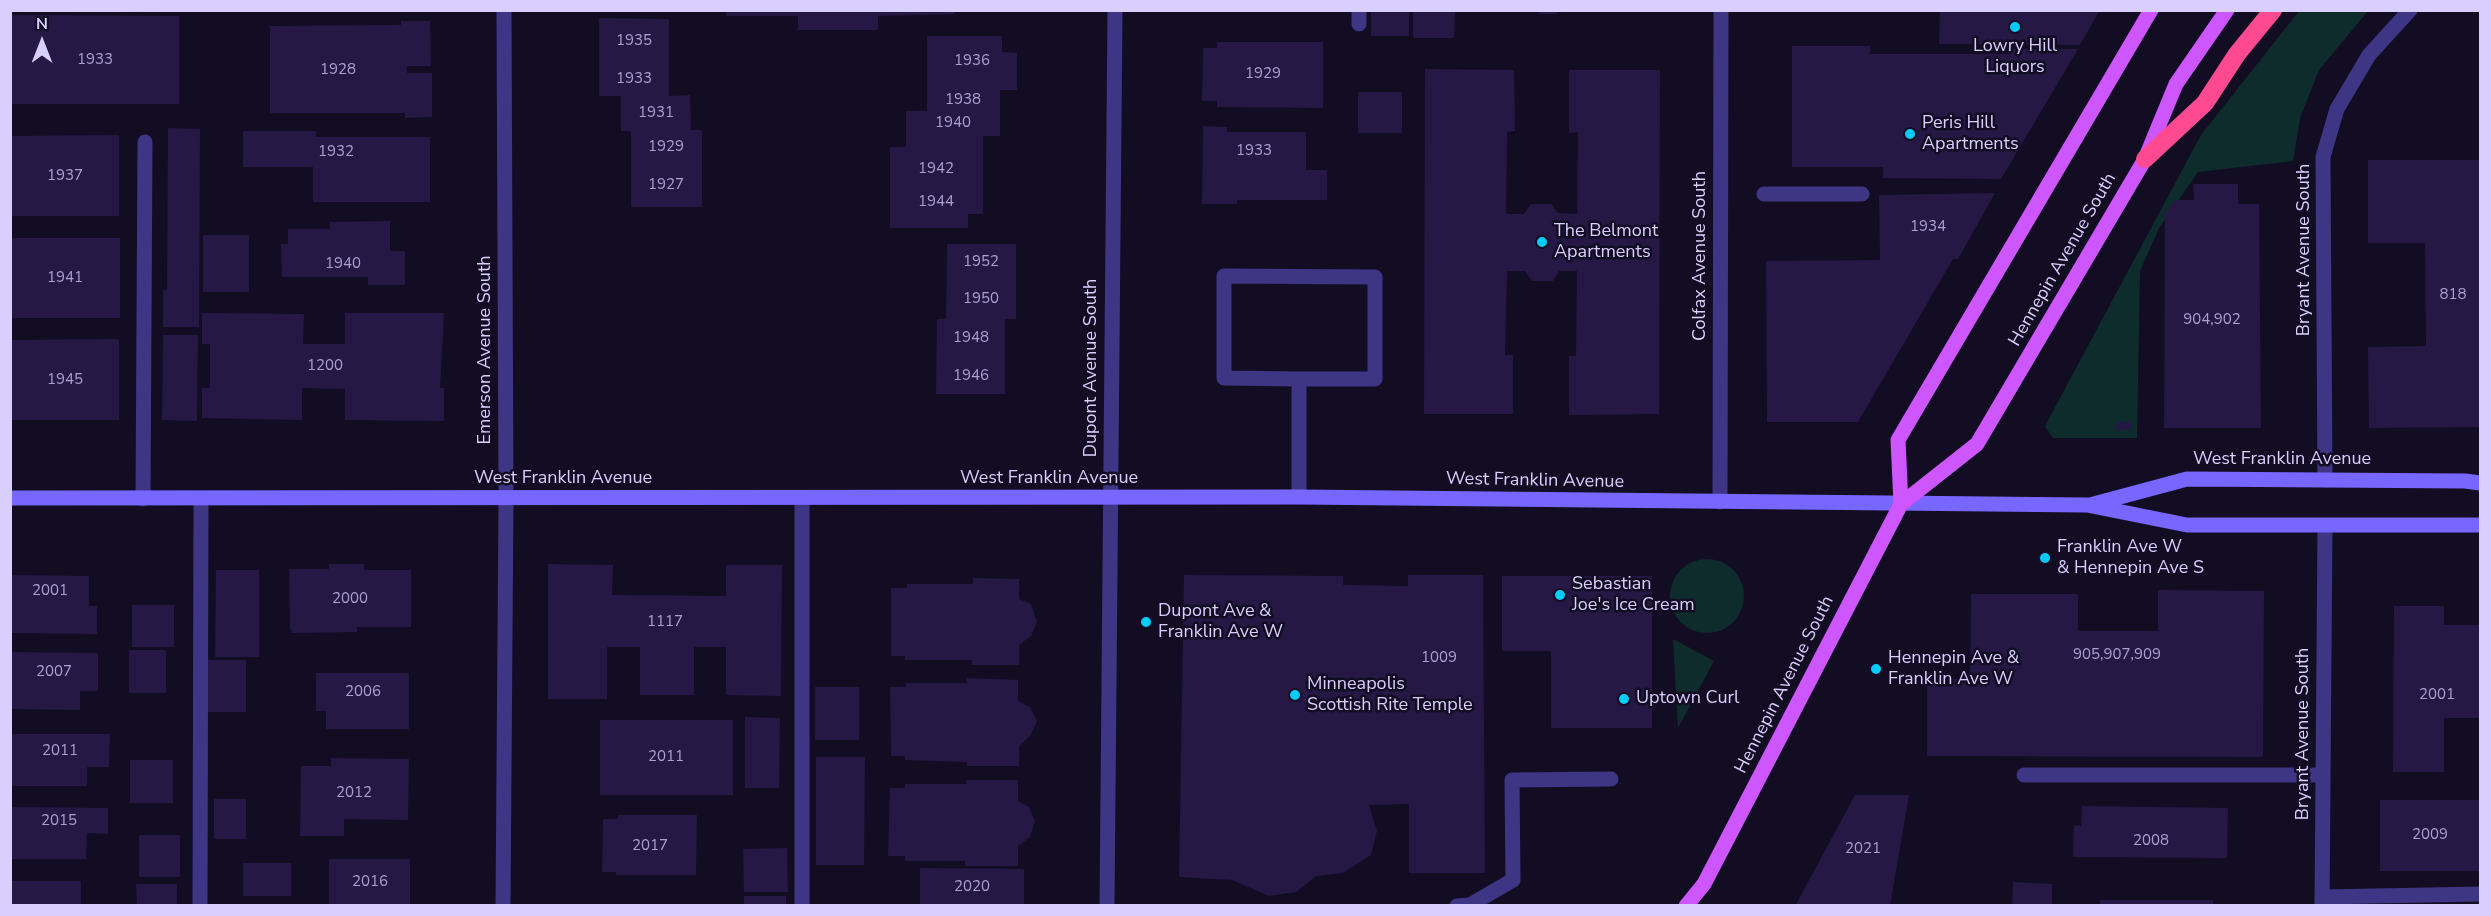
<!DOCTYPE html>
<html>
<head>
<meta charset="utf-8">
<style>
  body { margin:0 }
  #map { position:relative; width:2491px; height:916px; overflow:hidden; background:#120d23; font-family:"Nunito Sans",sans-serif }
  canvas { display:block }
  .frame { position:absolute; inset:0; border:12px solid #d8cfff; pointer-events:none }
  .north { position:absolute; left:12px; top:12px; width:60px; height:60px; -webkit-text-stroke:4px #120d23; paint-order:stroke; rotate:0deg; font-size:16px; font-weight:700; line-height:24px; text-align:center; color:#d8cfff }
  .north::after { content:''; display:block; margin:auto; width:21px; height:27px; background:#d8cfff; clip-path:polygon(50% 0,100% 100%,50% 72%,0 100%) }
</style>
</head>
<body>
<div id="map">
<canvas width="2491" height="916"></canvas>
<div class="frame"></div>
<div class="north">N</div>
</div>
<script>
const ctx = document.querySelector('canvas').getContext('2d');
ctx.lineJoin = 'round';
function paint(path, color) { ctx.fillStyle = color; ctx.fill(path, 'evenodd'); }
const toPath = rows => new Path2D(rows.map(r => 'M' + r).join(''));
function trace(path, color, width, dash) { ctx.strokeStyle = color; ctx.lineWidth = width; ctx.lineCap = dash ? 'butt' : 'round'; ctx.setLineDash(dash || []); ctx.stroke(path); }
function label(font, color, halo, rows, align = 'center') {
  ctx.font = font + ' "Nunito Sans",sans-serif'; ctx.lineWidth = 5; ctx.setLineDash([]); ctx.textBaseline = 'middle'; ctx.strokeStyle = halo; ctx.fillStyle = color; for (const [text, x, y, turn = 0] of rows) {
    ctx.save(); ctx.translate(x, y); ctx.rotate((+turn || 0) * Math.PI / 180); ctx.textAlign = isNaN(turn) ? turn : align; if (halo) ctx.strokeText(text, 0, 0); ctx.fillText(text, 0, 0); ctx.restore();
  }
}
const green = toPath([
  [2299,11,2368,11,2319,70,2300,118,2293,161,2198,172,2159,228,2140,271,2137,438,2053,438,2045,426,2201,135],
  '1670 596a37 37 0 1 1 74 0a37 37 0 1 1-74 0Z',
  [1673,639,1714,661,1678,728]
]);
const building = toPath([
  [727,10,955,10,955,14,878,16,878,30,798,30,798,16,726,16],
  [1371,10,1409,10,1409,36,1371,36],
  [1413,10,1455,10,1454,38,1413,38],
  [1537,10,1559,10,1556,14,1540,14],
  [1940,10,2100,10,2080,45,1939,44],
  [10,15,179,16,179,104,10,104],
  [599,18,669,19,669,96,690,95,691,130,702,130,702,207,631,207,631,131,621,131,621,96,599,96],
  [401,21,430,21,431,66,407,66,407,73,432,73,432,117,405,118,405,113,270,113,270,26,401,25],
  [927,36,1002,36,1002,52,1017,53,1017,90,1000,90,1000,136,983,136,983,214,968,214,968,228,890,228,890,147,906,147,906,111,927,111],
  [1217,42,1323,42,1323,108,1217,107,1217,101,1202,101,1203,48,1217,48],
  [1792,46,1870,46,1870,54,2008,54,2008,49,2078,49,2001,179,1883,178,1883,167,1792,167],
  [1425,69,1514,70,1515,131,1507,132,1506,214,1524,214,1531,204,1551,204,1558,213,1577,214,1578,132,1569,133,1569,70,1660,70,1659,414,1569,415,1569,356,1576,356,1577,271,1559,271,1553,281,1532,281,1525,271,1507,271,1505,355,1513,355,1513,414,1424,414],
  [1358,92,1402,92,1402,133,1358,133],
  [1203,126,1227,127,1227,132,1306,132,1306,170,1327,170,1327,200,1237,200,1237,204,1202,204],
  [168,128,200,129,199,327,163,327,163,290,167,290],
  [243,131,316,131,316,137,430,137,430,202,313,202,313,167,243,167],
  [119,135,119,216,10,216,10,136],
  [2368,160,2480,160,2480,427,2369,428,2368,347,2426,346,2425,243,2368,243],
  [2193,184,2238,184,2238,204,2259,204,2261,428,2164,428,2165,213,2175,200,2194,200],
  [1995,193,1958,259,1953,259,1858,422,1767,422,1766,261,1880,260,1879,195],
  [390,221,390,251,405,251,405,285,368,285,368,277,282,277,281,244,288,244,288,229,330,229,330,222],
  [203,235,249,235,249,292,203,292],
  [10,238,120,238,120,318,10,318],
  [947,244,1016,244,1016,319,1005,319,1005,394,936,394,937,319,946,319],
  [202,313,304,314,303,344,345,344,345,313,444,313,440,388,444,388,444,421,345,420,345,389,302,388,302,420,202,418,202,388,210,388,210,344,202,344],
  [163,335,198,335,197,421,162,420],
  [119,339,119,420,10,420,10,340],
  [2116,422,2131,422,2131,430,2116,430],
  [329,564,364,564,364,570,411,570,411,627,357,627,357,632,292,633,290,629,289,569,329,569],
  [548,564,613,565,612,595,726,596,726,565,782,565,781,696,726,695,726,647,694,647,694,695,640,695,640,647,607,647,607,699,548,699],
  [216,570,259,570,259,657,215,657],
  [10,575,89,576,89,606,97,606,97,634,10,633],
  [1184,575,1343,576,1343,585,1408,586,1408,575,1483,575,1485,873,1409,873,1409,804,1369,805,1377,831,1371,855,1343,873,1316,876,1296,892,1269,896,1232,880,1179,877],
  [1502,576,1652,576,1652,728,1551,728,1551,651,1502,651],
  [973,578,1019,579,1019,599,1031,604,1037,622,1031,636,1019,645,1019,665,972,665,972,660,905,660,905,656,891,656,891,588,907,588,907,584,973,584],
  [2158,590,2264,591,2263,757,1927,756,1927,679,1970,679,1971,594,2078,594,2078,631,2158,631],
  [132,605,174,605,174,647,132,647],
  [2394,606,2444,606,2444,625,2480,625,2480,718,2444,718,2444,772,2393,772],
  [129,650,166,650,166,693,129,693],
  [10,652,98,653,98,691,80,691,80,710,10,709],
  [208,660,246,660,246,712,208,712],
  [316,673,409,673,409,729,326,729,326,711,316,711],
  [966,678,1018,680,1018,701,1030,707,1037,721,1030,736,1019,746,1019,766,967,766,967,762,905,760,905,756,891,756,890,687,906,687,906,683,967,683],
  [815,687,859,687,859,740,815,740],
  [745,717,780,718,779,788,745,788],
  [600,720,733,720,733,795,600,795],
  [10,734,110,734,109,767,87,767,87,786,10,786],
  [816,757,865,757,864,865,816,865],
  [331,758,409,759,408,820,344,819,344,836,300,836,301,766,331,766],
  [130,760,173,760,173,803,130,803],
  [966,780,1018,780,1018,801,1029,807,1035,821,1030,837,1018,846,1018,866,965,866,965,861,905,861,905,856,888,856,890,788,905,788,905,784,966,784],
  [1855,795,1909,795,1890,906,1795,906],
  [214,799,246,799,246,839,214,839],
  [2380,800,2480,800,2480,871,2380,871],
  [2082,806,2228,808,2227,858,2073,857,2074,825,2081,826],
  [10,807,108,808,108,834,87,833,86,859,10,859],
  [618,815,697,815,696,875,616,875,616,872,602,872,603,819,618,819],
  [139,835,180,835,180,877,139,877],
  [787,848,788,892,744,892,743,849],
  [329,859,410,859,410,906,329,906],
  [243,863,291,863,291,896,243,896],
  [920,868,1024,869,1024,906,920,906],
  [10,881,81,881,81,906,10,906],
  [2013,882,2052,884,2052,906,2012,906],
  [136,884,177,884,177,906,137,906],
  [744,896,786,896,786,906,744,906],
  [2100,900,2213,900,2213,906,2100,906]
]);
const lane = toPath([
  [1359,24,1359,10],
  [1764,194,1862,194],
  [1299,379,1224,378,1224,276,1375,277,1375,379,1299,379,1299,497],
  [143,499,145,142],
  [2024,775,2323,775],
  [2322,897,2480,894],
  [200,906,201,499],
  [802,906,802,499],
  [1457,906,1470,905,1513,880,1512,780,1611,779]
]);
const street = toPath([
  [2325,480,2323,157,2337,109,2369,55,2410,10],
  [1720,502,1721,10],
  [503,906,506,499,504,10],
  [1107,906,1115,10],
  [2322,906,2325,526]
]);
const secondary = toPath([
  [10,498,1299,497,2087,505,2187,525,2480,525],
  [2090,505,2187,479,2465,481,2480,483]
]);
const primary = toPath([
  [1901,504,1898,440,2151,10],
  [1686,906,1704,884,1901,504,1977,444,2145,159,2176,84,2227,10]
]);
const highway = toPath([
  [2145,159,2205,103,2237,54,2273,10]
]);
const markers = [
  [2015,27,6,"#00cbfa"],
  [1910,134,6,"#00cbfa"],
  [1542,242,6,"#00cbfa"],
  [2045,558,6,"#00cbfa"],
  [1560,595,6,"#00cbfa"],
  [1146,622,6,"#00cbfa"],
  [1876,669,6,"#00cbfa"],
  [1295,695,6,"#00cbfa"],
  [1624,699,6,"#00cbfa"]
];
const numberNames = [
  ["1935",634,41],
  ["1933",95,60],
  ["1936",972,61],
  ["1928",338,70],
  ["1929",1263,74],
  ["1933",634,79],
  ["1938",963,100],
  ["1931",656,113],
  ["1940",953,123],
  ["1929",666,147],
  ["1933",1254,151],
  ["1932",336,152],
  ["1942",936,169],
  ["1937",65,176],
  ["1927",666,185],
  ["1944",936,202],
  ["1934",1928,227],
  ["1952",981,262],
  ["1940",343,264],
  ["1941",65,278],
  ["818",2453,295],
  ["1950",981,299],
  ["904,902",2212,320],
  ["1948",971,338],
  ["1200",325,366],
  ["1946",971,376],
  ["1945",65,380],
  ["2001",50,591],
  ["2000",350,599],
  ["1117",665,622],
  ["905,907,909",2117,655],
  ["1009",1439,658],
  ["2007",54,672],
  ["2006",363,692],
  ["2001",2437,695],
  ["2011",60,751],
  ["2011",666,757],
  ["2012",354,793],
  ["2015",59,821],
  ["2009",2430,835],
  ["2008",2151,841],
  ["2017",650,846],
  ["2021",1863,849],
  ["2016",370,882],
  ["2020",972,887]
];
const poiNames = [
  ["Lowry Hill",2015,47,"center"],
  ["Liquors",2015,68,"center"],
  ["Peris Hill",1922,124],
  ["Apartments",1922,145],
  ["The Belmont",1554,232],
  ["Apartments",1554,253],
  ["Franklin Ave W",2057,548],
  ["& Hennepin Ave S",2057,569],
  ["Sebastian",1572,585],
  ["Joe's Ice Cream",1572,606],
  ["Dupont Ave &",1158,612],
  ["Franklin Ave W",1158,633],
  ["Hennepin Ave &",1888,659],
  ["Franklin Ave W",1888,680],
  ["Minneapolis",1307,685],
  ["Scottish Rite Temple",1307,706],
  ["Uptown Curl",1636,699]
];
const streetNames = [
  ["Bryant Avenue South",2305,250,-90],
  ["Colfax Avenue South",1701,256,-90],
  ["Hennepin Avenue South",2063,260,-60],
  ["Emerson Avenue South",486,350,-90],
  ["Dupont Avenue South",1092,368,-90],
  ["West Franklin Avenue",2282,460],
  ["West Franklin Avenue",563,479],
  ["West Franklin Avenue",1049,479],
  ["West Franklin Avenue",1535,481,1],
  ["Hennepin Avenue South",1785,685,-63],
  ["Bryant Avenue South",2304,734,-90]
];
paint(green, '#0f2c2d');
paint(building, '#251845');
trace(lane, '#3f3585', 15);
trace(street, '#3f3585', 15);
trace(secondary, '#76f', 15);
trace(primary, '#ce56ff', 15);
trace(highway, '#ff4a91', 18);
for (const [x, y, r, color] of markers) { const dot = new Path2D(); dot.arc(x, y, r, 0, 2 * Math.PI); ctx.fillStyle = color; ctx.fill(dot); trace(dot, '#120d23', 2); }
label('15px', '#aba1d0', null, numberNames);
label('18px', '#d8cfff', '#120d23', poiNames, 'left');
label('18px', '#d8cfff', '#120d23', streetNames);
</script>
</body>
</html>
